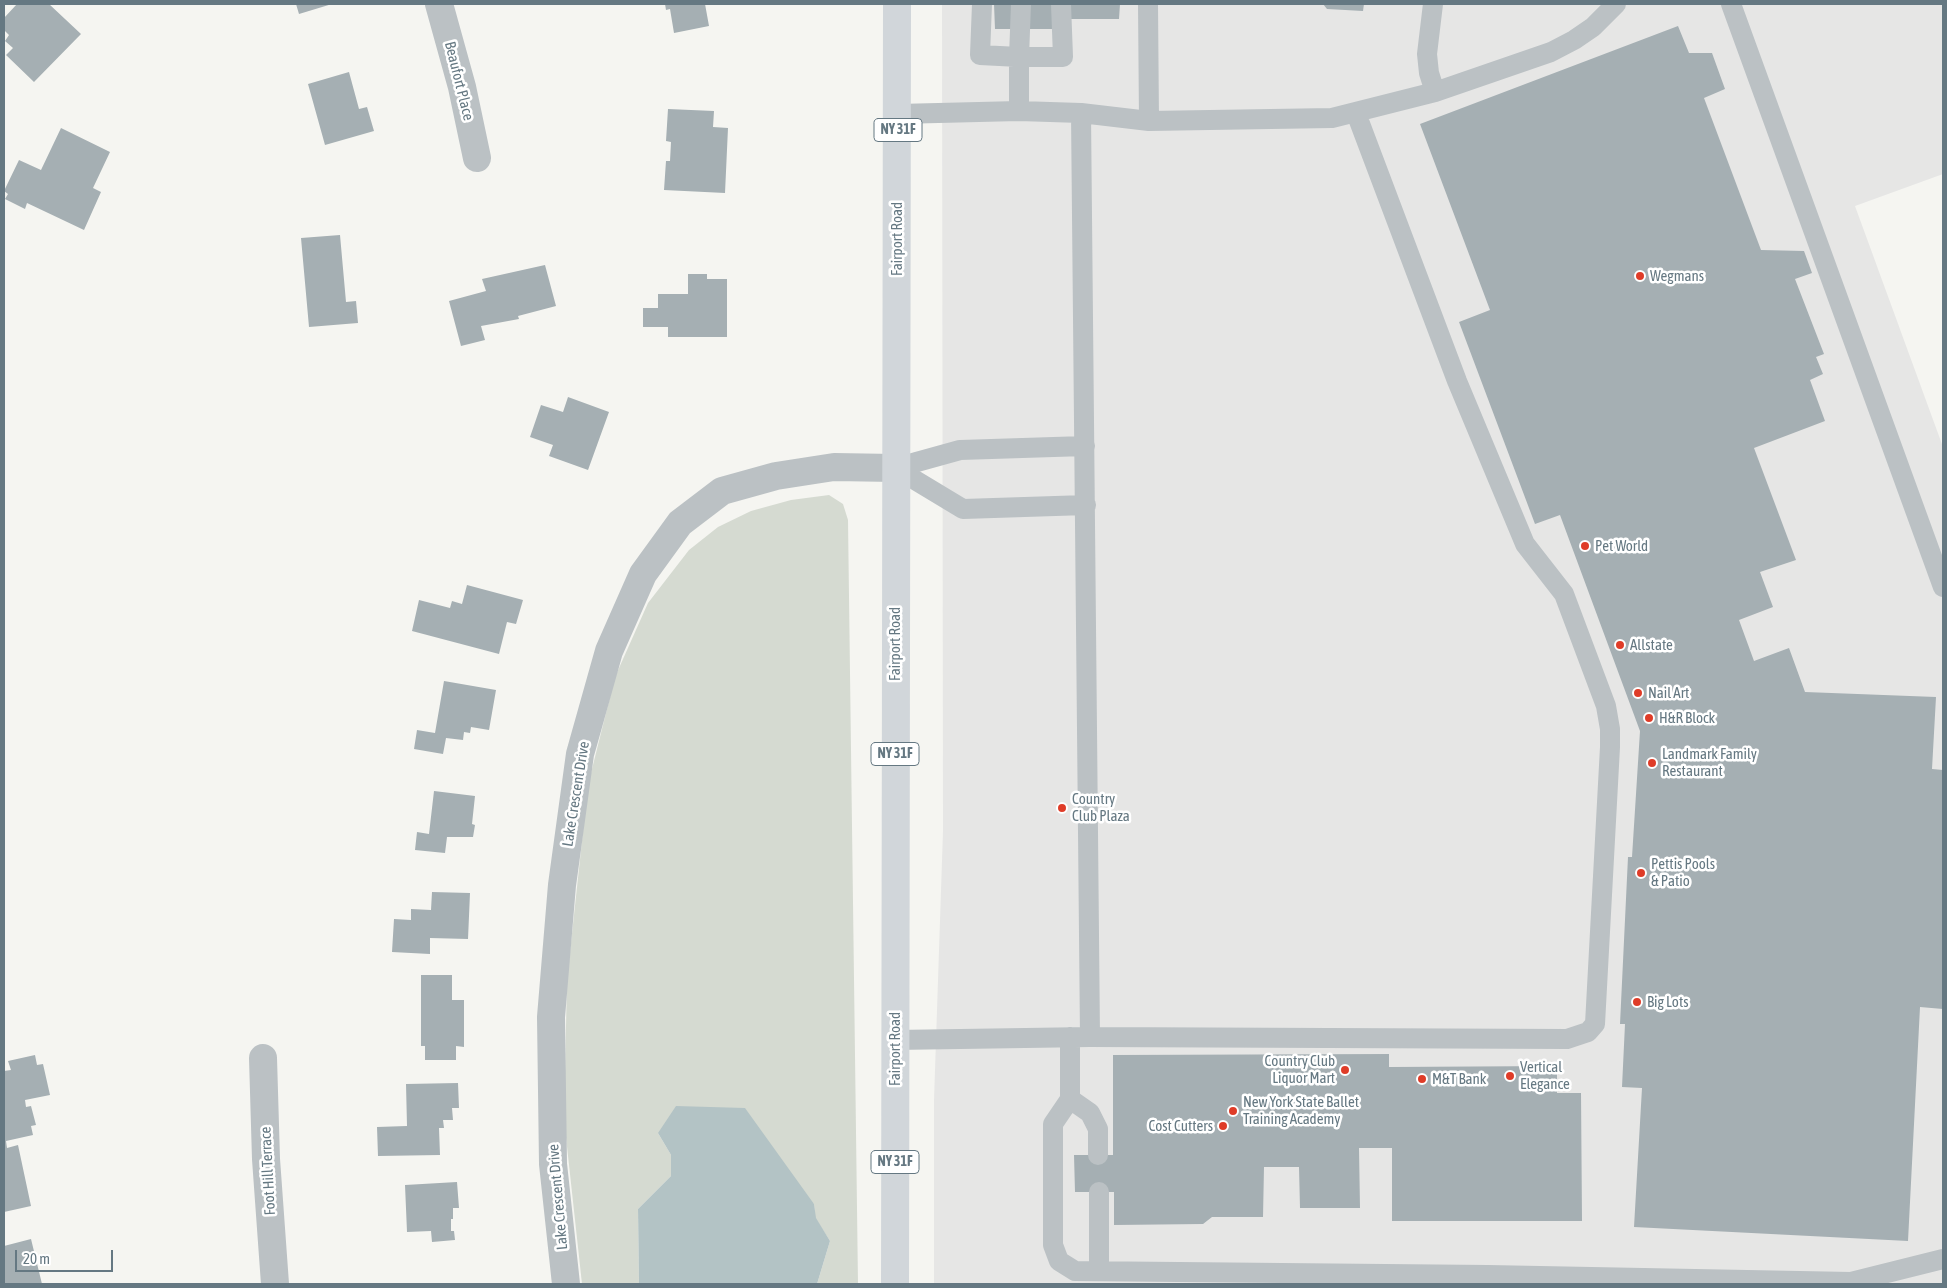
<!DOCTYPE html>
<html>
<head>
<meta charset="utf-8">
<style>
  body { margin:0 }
  #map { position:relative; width:1947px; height:1288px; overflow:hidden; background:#f5f5f1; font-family:"Asap Condensed",sans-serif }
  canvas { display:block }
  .frame { position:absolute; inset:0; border:5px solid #657882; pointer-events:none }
  .scale { position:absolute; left:15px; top:1250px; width:98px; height:22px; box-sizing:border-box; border:2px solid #657882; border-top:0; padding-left:6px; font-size:15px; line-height:18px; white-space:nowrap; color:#657882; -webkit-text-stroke:4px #fff; paint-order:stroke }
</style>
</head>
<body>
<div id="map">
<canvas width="1947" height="1288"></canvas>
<div class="frame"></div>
<div class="scale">20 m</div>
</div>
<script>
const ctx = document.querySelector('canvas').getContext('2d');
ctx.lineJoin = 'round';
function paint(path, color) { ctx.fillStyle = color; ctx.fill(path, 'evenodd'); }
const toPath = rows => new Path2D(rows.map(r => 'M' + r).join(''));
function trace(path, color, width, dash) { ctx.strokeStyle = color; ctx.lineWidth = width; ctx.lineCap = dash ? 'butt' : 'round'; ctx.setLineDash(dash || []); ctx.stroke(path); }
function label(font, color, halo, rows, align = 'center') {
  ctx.font = font + ' "Asap Condensed",sans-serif'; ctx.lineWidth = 5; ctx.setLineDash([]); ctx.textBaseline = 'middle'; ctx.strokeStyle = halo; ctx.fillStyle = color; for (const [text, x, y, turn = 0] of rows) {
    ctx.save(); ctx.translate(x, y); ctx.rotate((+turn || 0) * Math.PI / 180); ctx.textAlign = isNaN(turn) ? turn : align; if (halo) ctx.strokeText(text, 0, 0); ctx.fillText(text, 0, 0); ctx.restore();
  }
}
const built = toPath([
  [942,4,1943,4,1943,174,1855,206,1943,447,1943,1284,934,1284,934,1100,943,831]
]);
const green = toPath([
  [829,495,843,504,848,520,858,1284,817,1284,830,1241,815,1218,814,1204,658,1133,671,1155,671,1176,638,1209,639,1284,582,1284,564,1119,567,980,588,785,615,677,648,603,689,550,718,527,751,511,791,500]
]);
const water = toPath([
  [676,1106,745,1108,814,1204,816,1218,830,1241,817,1284,639,1284,638,1209,671,1176,671,1155,658,1133]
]);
const building = toPath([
  [17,4,49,4,81,34,34,82,6,55,13,48,5,41,9,35,4,30,4,18],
  [296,4,332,4,299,14],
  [665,4,705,4,709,26,674,33,670,9,666,10],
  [994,4,1057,4,1057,29,995,29],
  [1069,4,1120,4,1119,19,1069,19],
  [1323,4,1364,4,1363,11,1327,9],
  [1678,26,1689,53,1712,53,1725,89,1704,98,1761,250,1804,251,1812,273,1795,279,1824,354,1816,357,1823,374,1810,380,1825,421,1754,448,1796,560,1760,572,1773,607,1739,620,1754,661,1789,648,1805,692,1936,697,1932,769,1943,770,1943,1009,1920,1007,1908,1241,1634,1227,1642,1088,1622,1087,1625,1024,1620,1024,1628,857,1632,857,1640,731,1560,515,1535,524,1459,322,1490,310,1420,124],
  [349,72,359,109,367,107,374,131,325,145,308,84],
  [668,109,714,111,713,127,728,128,725,193,664,190,666,161,670,161,671,142,666,141],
  [61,128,110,152,93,188,101,192,84,230,27,203,25,209,5,199,8,194,4,191,19,160,41,170],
  [340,235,346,302,356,301,358,323,309,327,301,238],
  [545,265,556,306,518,316,519,319,481,326,485,340,461,346,449,301,486,291,482,279],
  [688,274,707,274,707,279,727,279,727,337,668,337,668,327,643,327,643,308,658,308,658,294,688,294],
  [568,397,609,412,588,470,549,456,553,445,530,437,541,405,563,412],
  [467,585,523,600,516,624,507,622,499,654,412,631,419,600,450,608,452,601,462,604],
  [444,681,496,690,489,730,471,727,470,733,464,732,463,740,446,738,443,754,414,749,417,730,435,733],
  [434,791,475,796,472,824,475,825,473,837,447,837,445,853,415,850,417,832,429,834],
  [432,892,470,893,468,939,430,938,430,954,392,952,394,919,411,920,411,909,431,910],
  [421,975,452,975,452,1000,464,1000,464,1047,456,1046,456,1060,425,1060,425,1046,421,1046],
  [1389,1054,1389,1067,1391,1067,1557,1066,1557,1093,1581,1093,1582,1221,1392,1221,1392,1148,1359,1148,1360,1208,1300,1208,1299,1167,1264,1167,1263,1217,1212,1217,1203,1224,1114,1225,1114,1192,1075,1192,1074,1155,1113,1155,1113,1055],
  [35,1055,37,1065,43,1064,50,1095,25,1100,26,1107,31,1106,36,1125,31,1126,33,1135,6,1141,7,1148,18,1145,31,1206,4,1212,4,1071,11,1070,8,1061],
  [458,1083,459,1108,452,1108,453,1120,443,1120,444,1128,439,1128,440,1155,378,1156,377,1127,407,1126,406,1084],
  [457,1182,459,1208,453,1208,453,1219,451,1219,451,1231,454,1231,455,1240,432,1242,431,1231,407,1232,405,1185],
  [31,1239,42,1284,4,1284,4,1246]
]);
const service = toPath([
  [982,4,980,55,1019,57,1019,111],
  [1021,4,1019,57,1063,57,1061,4],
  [1148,4,1149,121],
  [1433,4,1427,54,1429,73,1435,92],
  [1731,4,1943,587],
  [1081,113,1090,1037],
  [898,114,1019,111,1081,113,1149,121,1332,118,1435,92,1551,52,1574,40,1593,27,1616,4],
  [895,468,963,509,1086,505],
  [895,468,960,450,1085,446],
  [1070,1037,1070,1099,1053,1124,1053,1245,1059,1261,1075,1271,1488,1275,1851,1282,1943,1259],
  [895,1040,1090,1037,1567,1039,1588,1032,1595,1024,1610,747,1610,729,1606,706,1564,594,1525,544,1457,381,1356,113],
  [1070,1099,1090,1113,1098,1129,1098,1155],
  [1099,1192,1099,1271]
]);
const minor = toPath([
  [439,4,462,87,477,158],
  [263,1058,266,1159,275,1284],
  [566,1284,553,1164,551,1017,562,885,580,754,609,651,643,574,680,523,722,491,776,476,834,467,895,468]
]);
const primary = toPath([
  [895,1284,897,4]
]);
const markers = [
  [1640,276,5,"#df3c28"],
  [1585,546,5,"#df3c28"],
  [1620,645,5,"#df3c28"],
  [1638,693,5,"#df3c28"],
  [1649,718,5,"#df3c28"],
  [1652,763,5,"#df3c28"],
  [1062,808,5,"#df3c28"],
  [1641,873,5,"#df3c28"],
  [1637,1002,5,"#df3c28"],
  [1345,1070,5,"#df3c28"],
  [1510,1076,5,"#df3c28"],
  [1422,1079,5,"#df3c28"],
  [1233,1111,5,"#df3c28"],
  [1223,1126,5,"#df3c28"]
];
const shields = [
  [898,130,48],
  [895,754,48],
  [895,1162,48]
];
const shieldNames = [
  ["NY 31F",898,130],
  ["NY 31F",895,754],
  ["NY 31F",895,1162]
];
const streetNames = [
  ["Beaufort Place",459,81,76],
  ["Fairport Road",897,239,-90],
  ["Fairport Road",895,644,-90],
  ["Lake Crescent Drive",576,794,-81],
  ["Fairport Road",895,1049,-90],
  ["Foot Hill Terrace",268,1171,-93],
  ["Lake Crescent Drive",558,1197,-95]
];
const poiNames = [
  ["Wegmans",1650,276],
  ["Pet World",1595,546],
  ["Allstate",1630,645],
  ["Nail Art",1648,693],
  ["H&R Block",1659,718],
  ["Landmark Family",1662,754],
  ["Restaurant",1662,771],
  ["Country",1072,799],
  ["Club Plaza",1072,816],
  ["Pettis Pools",1651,864],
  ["& Patio",1651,881],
  ["Big Lots",1647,1002],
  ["Country Club",1335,1061,"right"],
  ["Liquor Mart",1335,1078,"right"],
  ["Vertical",1520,1067],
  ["Elegance",1520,1084],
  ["M&T Bank",1432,1079],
  ["New York State Ballet",1243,1102],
  ["Training Academy",1243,1119],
  ["Cost Cutters",1213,1126,"right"]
];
paint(built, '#e6e6e5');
paint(green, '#d5dad1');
paint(water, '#b3c3c5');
paint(building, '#a5afb3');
trace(service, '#bbc1c4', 20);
trace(minor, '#bbc1c4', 28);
trace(primary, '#d1d6da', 28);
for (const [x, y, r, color] of markers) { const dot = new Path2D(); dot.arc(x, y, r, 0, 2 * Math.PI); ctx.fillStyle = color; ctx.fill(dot); trace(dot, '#fff', 2); }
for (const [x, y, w] of shields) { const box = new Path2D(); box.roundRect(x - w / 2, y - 11.5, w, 23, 4); ctx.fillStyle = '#fff'; ctx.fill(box); trace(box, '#657882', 1); }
label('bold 14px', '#657882', null, shieldNames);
label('15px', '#657882', '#fff', streetNames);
label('15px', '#657882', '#fff', poiNames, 'left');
</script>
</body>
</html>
